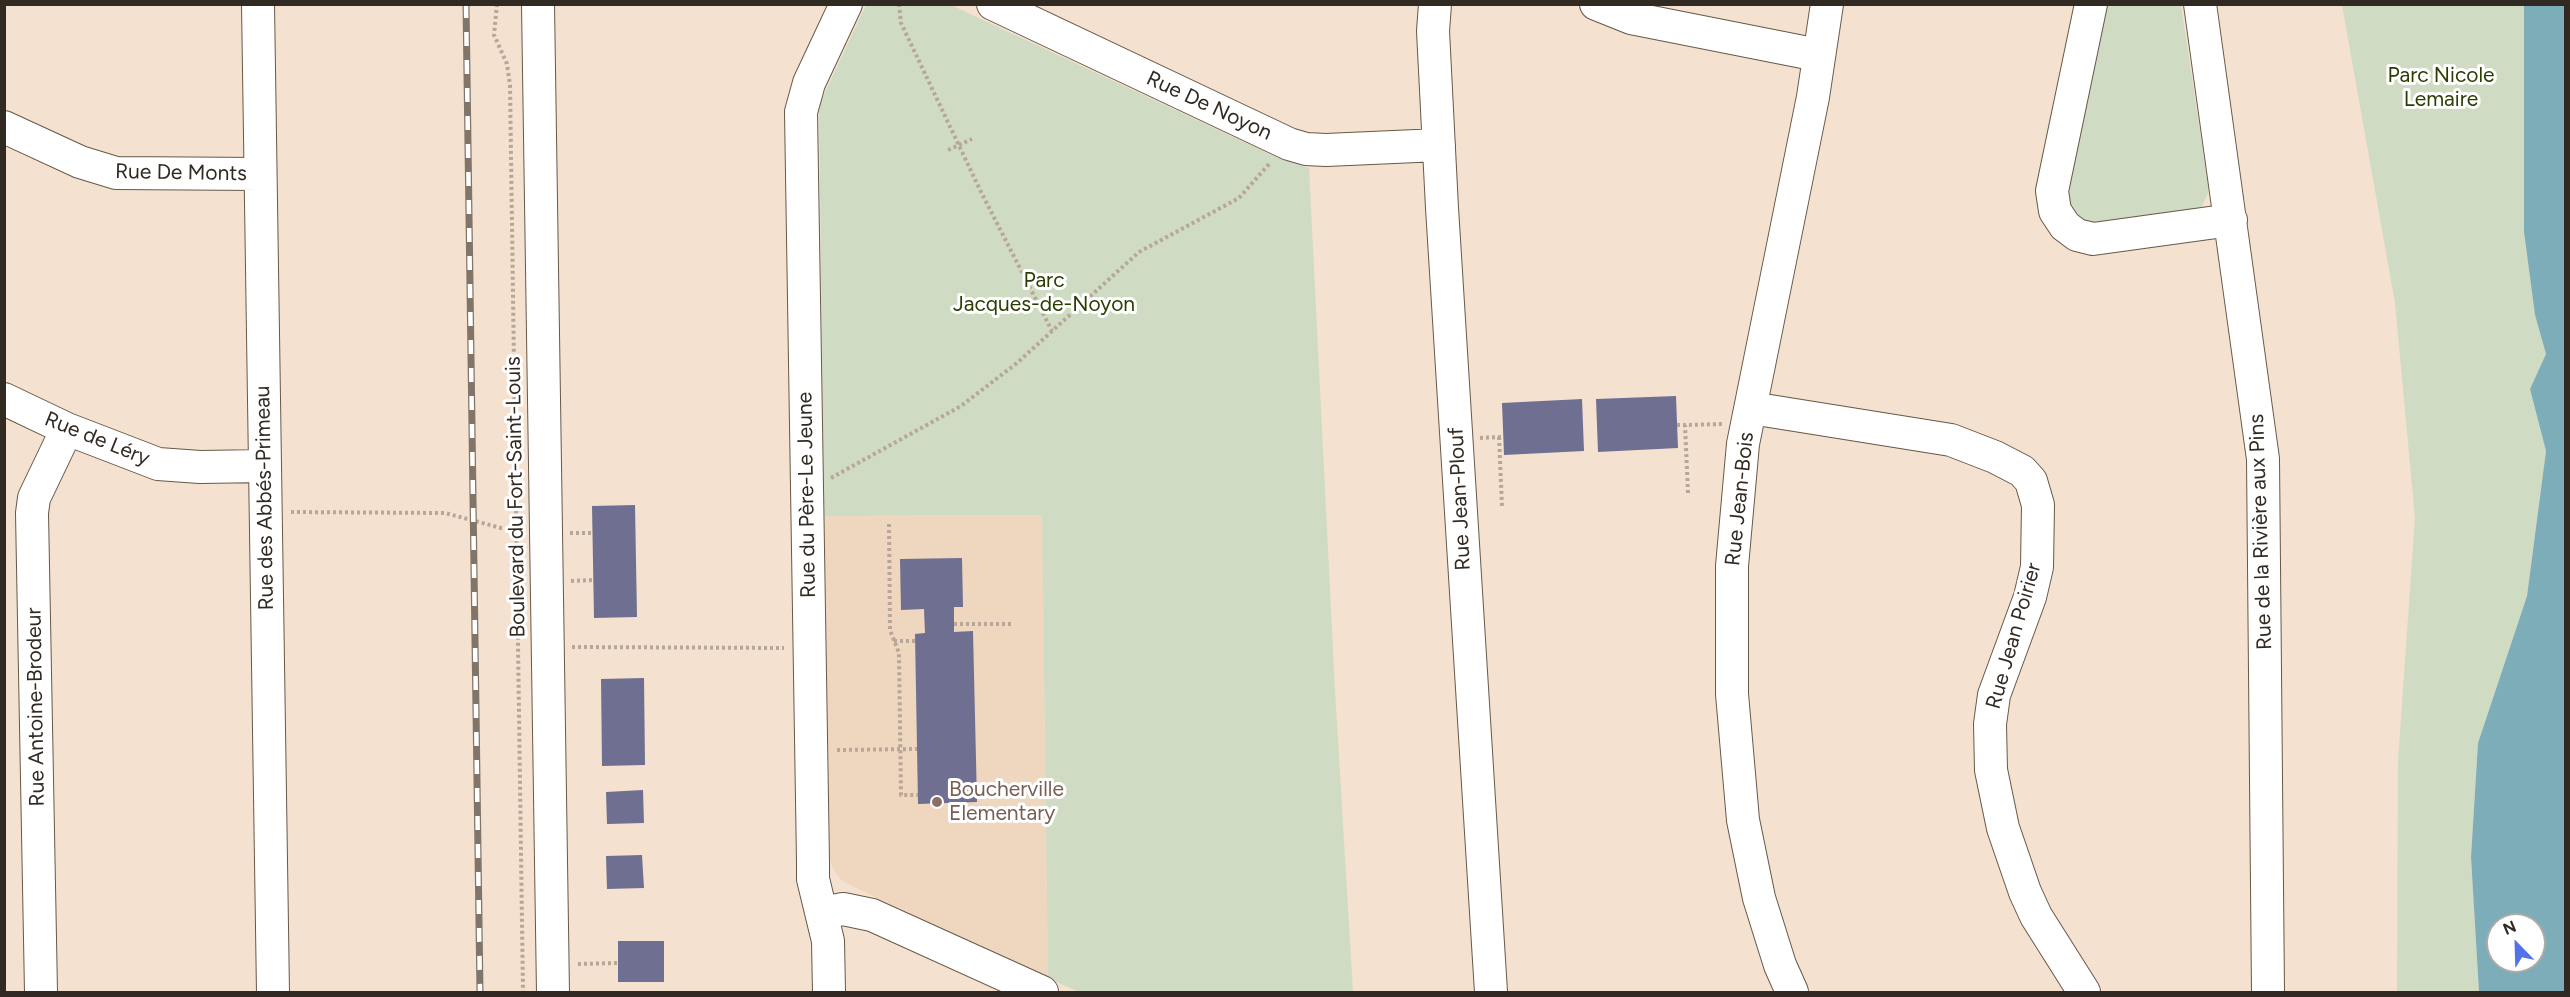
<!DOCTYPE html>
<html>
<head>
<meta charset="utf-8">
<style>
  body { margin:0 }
  #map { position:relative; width:2570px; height:997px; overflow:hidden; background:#f4e1cf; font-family:Figtree,sans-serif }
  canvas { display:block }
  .frame { position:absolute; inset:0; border:6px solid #312a23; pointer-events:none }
  .north { position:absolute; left:2486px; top:913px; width:60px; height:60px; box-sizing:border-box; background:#fff; border:2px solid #adaaa7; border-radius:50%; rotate:337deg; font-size:16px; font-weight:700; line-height:24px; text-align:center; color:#312a23 }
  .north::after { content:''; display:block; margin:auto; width:21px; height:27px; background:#5273e8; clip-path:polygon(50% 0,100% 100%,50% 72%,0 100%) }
</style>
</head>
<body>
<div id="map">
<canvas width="2570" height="997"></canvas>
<div class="frame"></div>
<div class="north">N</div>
</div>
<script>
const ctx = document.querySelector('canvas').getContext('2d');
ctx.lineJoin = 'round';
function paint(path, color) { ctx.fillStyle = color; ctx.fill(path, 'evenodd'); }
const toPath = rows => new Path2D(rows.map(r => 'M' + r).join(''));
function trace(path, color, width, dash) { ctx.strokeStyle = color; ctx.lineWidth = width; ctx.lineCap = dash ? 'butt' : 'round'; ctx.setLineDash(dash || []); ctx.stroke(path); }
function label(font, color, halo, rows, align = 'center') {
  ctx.font = font + ' Figtree,sans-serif'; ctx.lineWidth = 6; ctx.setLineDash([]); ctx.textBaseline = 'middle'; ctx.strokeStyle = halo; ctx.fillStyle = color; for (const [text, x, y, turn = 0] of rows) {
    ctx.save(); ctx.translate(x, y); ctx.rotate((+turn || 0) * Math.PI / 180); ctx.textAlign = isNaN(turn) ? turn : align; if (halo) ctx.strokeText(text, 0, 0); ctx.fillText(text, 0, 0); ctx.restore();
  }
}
const built = toPath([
  [1042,515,1048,978,856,888,841,880,833,869,830,860,824,516]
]);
const green = toPath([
  [866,5,951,5,1276,157,1309,168,1335,690,1353,992,1079,992,1048,978,1042,515,824,516,819,105],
  [2103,5,2181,5,2209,191,2201,208,2187,214,2098,225,2075,217,2065,193],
  [2342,5,2524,5,2524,232,2535,315,2546,354,2530,389,2546,451,2527,596,2478,743,2471,857,2479,992,2397,992,2398,761,2415,518,2395,303]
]);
const water = toPath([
  [2524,5,2566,5,2566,992,2479,992,2471,857,2478,743,2527,596,2546,451,2530,389,2546,354,2535,315,2524,232],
  [2498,925,2534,925,2534,961,2498,961]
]);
const building = toPath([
  [1676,396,1678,448,1598,452,1596,399],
  [1582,399,1584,451,1504,455,1502,403],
  [635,505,637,617,594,618,592,506],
  [962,558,963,607,954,607,954,632,973,631,977,802,918,804,915,634,925,633,924,609,901,610,900,559],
  [644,678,645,765,602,766,601,679],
  [643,790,644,823,607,824,606,792],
  [642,855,644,888,607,889,606,856],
  [618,941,664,941,664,982,618,982]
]);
const path = toPath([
  [497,4,494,35,507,64,510,85,523,992],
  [899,4,901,23,980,190,1052,331],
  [948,150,972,139],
  [1677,425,1685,425],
  [1499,437,1502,506],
  [1480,438,1503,437],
  [831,478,961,406,1017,363,1139,252,1239,198,1270,163],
  [1688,493,1685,425,1723,424],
  [291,512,445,513,501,528,516,529],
  [889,524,890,630,899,653,901,795,918,795],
  [570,533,593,533],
  [571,581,594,580],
  [954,624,1013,624],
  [894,641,915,641],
  [572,647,784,648],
  [837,750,917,749],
  [578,964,618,963]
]);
const minor = toPath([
  [258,4,273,992],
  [538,4,553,992],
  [993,4,1289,144,1306,149,1326,150,1439,145],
  [1435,4,1433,31,1442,208,1491,992],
  [1596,4,1631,18,1818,55],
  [2091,4,2052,191,2055,211,2065,226,2077,235,2093,239,2231,220],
  [2200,4,2263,459,2268,992],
  [4,127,80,162,116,173,260,174],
  [4,399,67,429,158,464,200,467,265,466],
  [1751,408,1951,440,1995,457,2022,471,2031,481,2038,505,2037,567,2030,597,1994,695,1990,724,1991,770,2003,828,2025,892,2036,916,2084,992],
  [823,913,843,909,872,915,1042,992],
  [41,992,32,513,34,498,67,429],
  [829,992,828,941,813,879,813,862,801,112,809,83,846,4],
  [1792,992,1780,965,1759,898,1743,820,1732,694,1732,566,1743,444,1813,97,1827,4]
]);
const rail = toPath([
  [466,4,480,992]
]);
const markers = [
  [937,802,6,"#8d6e63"]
];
const parkNames = [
  ["Parc Nicole",2441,76],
  ["Lemaire",2441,100],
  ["Parc",1044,281],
  ["Jacques-de-Noyon",1044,305]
];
const streetNames = [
  ["Rue De Noyon",1209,106,25],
  ["Rue De Monts",181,173,1],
  ["Rue de Léry",97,439,22],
  ["Rue du Père-Le Jeune",807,495,-91],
  ["Boulevard du Fort-Saint-Louis",516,497,-91],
  ["Rue des Abbés-Primeau",265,498,-91],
  ["Rue Jean-Plouf",1460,499,-93],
  ["Rue Jean-Bois",1740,499,-84],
  ["Rue de la Rivière aux Pins",2261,532,-92],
  ["Rue Jean Poirier",2014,636,-74],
  ["Rue Antoine-Brodeur",36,707,-91]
];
const educationNames = [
  ["Boucherville",949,790],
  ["Elementary",949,814]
];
paint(built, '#efd6be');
paint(green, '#d0dbc3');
paint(water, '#7dadb9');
paint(building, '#6f6f92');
trace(minor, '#685848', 34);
trace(path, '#b6a799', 4, [3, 3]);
trace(minor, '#fff', 32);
trace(rail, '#817569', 7);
trace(rail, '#fff', 4.5, [14]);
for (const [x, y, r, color] of markers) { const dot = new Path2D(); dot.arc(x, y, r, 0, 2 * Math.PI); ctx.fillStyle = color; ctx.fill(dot); trace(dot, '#fff', 2); }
label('21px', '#2a3e02', '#fff', parkNames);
label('21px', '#312a23', '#fff', streetNames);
label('21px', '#785e54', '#fff', educationNames, 'left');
</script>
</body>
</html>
